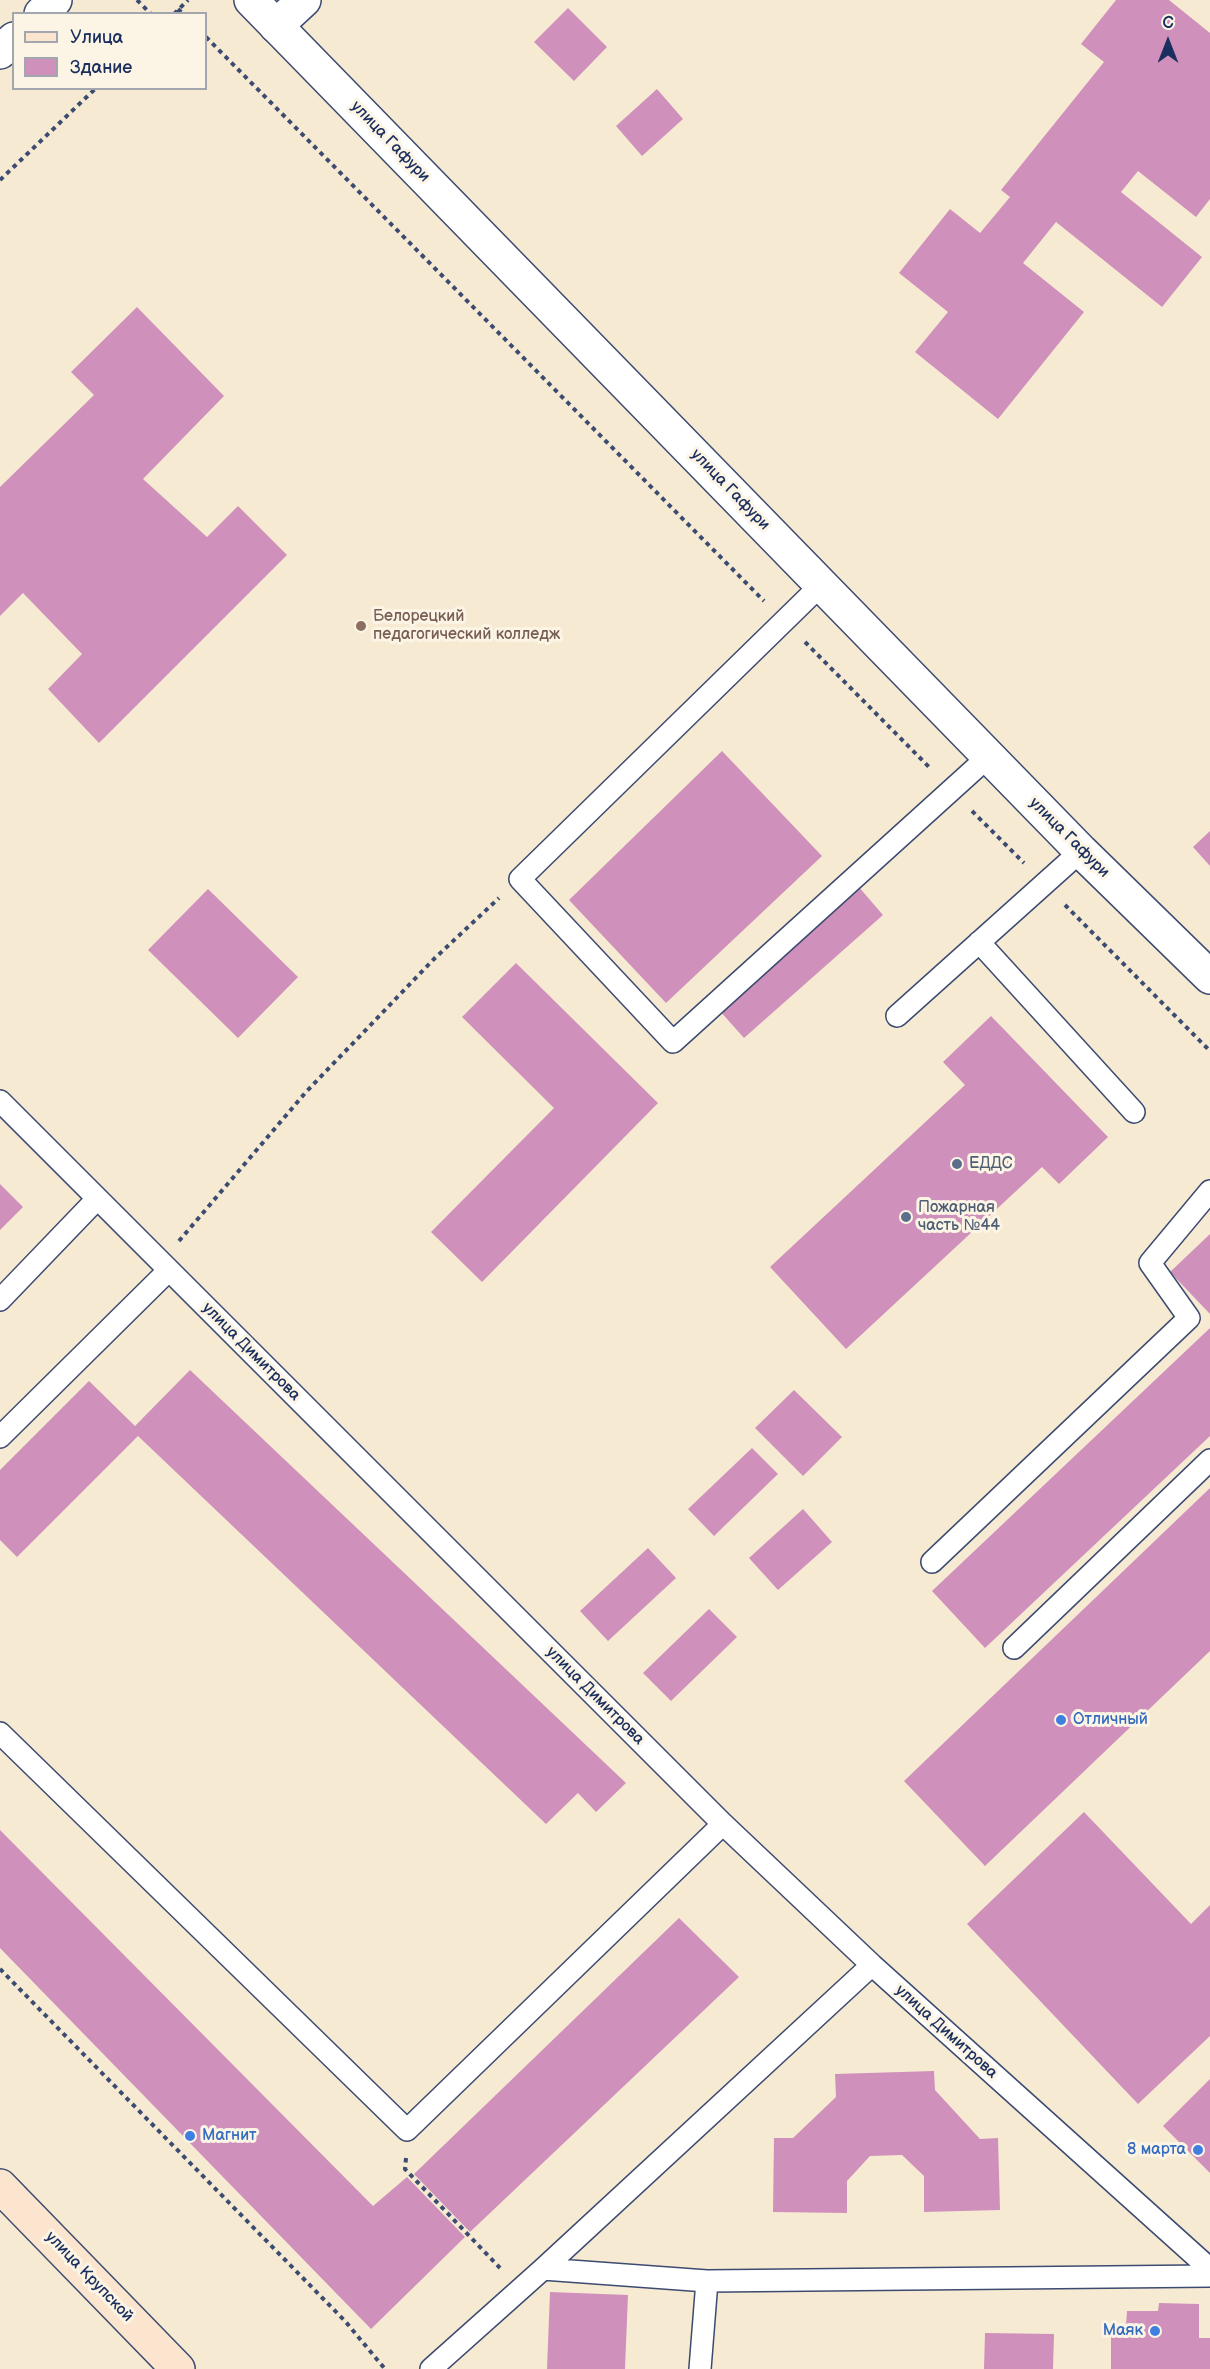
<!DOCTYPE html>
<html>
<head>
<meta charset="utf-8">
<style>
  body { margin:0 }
  #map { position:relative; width:1210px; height:2369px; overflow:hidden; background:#f7ead3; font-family:"Balsamiq Sans",sans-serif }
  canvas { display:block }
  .legend { position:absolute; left:12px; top:12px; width:195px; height:78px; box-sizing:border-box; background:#fcf5e5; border:2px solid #a2a6af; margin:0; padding:8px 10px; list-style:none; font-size:18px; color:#1b2f5e }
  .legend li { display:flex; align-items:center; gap:12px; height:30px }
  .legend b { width:30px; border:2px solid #a2a6af }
  .north { position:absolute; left:1138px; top:12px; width:60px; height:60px; -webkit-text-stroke:4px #fcf5e5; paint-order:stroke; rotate:0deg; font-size:16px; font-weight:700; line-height:24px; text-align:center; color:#1b2f5e }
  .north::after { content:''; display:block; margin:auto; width:21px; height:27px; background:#1b2f5e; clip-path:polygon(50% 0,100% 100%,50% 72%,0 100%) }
</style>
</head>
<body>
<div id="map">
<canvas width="1210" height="2369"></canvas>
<ul class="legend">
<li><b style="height:8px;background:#fbe5cf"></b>Улица</li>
<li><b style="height:16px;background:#cf91bb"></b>Здание</li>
</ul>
<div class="north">С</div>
</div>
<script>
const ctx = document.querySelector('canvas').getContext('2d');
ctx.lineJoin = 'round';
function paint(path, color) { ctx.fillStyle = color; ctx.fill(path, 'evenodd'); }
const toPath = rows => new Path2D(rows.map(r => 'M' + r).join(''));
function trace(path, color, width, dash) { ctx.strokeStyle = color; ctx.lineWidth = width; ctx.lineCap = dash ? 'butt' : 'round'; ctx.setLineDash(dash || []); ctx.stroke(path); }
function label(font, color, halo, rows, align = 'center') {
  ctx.font = font + ' "Balsamiq Sans",sans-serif'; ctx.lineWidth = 6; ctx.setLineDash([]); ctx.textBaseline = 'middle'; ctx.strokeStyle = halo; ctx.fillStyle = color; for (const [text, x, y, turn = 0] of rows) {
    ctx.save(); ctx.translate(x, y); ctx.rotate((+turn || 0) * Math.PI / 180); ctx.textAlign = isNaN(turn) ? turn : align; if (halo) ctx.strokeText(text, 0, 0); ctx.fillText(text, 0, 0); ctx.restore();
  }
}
const building = toPath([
  [1116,0,1169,0,1210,33,1210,199,1196,217,1138,171,1121,192,1202,257,1162,307,1056,222,1023,263,1084,312,998,419,915,352,948,312,899,273,950,209,980,233,1010,197,1001,190,1104,62,1081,44],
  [568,8,607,47,574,81,534,42],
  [657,89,683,119,642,156,616,126],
  [137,307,224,396,143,479,207,537,238,506,287,555,99,743,48,689,82,654,23,593,0,616,0,487,94,395,71,372],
  [722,751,822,856,666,1003,569,900],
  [1210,831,1210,866,1193,847],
  [858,886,883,915,744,1038,719,1010],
  [208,889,298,977,238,1038,148,950],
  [516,963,658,1103,482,1282,431,1232,554,1108,462,1017],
  [991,1016,1108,1137,1059,1184,1042,1167,846,1349,770,1267,965,1085,943,1062],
  [0,1184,23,1207,0,1230],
  [1210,1234,1210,1314,1170,1272],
  [1210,1328,1210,1436,985,1648,932,1591],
  [190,1370,626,1783,596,1812,578,1793,546,1824,138,1436,17,1557,0,1540,0,1470,89,1381,135,1426],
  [794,1390,842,1437,803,1476,755,1428],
  [752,1448,778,1474,714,1536,688,1509],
  [1210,1488,1210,1651,985,1866,904,1781],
  [803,1509,832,1542,778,1590,749,1558],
  [648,1548,676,1578,608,1641,580,1611],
  [709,1609,737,1637,671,1701,643,1673],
  [1084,1812,1191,1924,1210,1905,1210,2036,1138,2104,967,1924],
  [0,1830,373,2206,407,2177,465,2237,371,2329,0,1948],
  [679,1918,739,1977,470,2232,414,2174],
  [934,2071,935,2090,980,2139,998,2138,1000,2210,924,2212,924,2176,902,2155,870,2156,847,2181,847,2213,773,2212,774,2138,793,2138,836,2097,835,2074],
  [1210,2079,1210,2173,1163,2126],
  [550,2292,628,2295,625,2369,547,2369],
  [1159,2303,1199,2304,1199,2338,1210,2338,1210,2369,1111,2369,1111,2324,1126,2325,1127,2311,1158,2311],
  [985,2333,1054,2334,1053,2369,984,2369]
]);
const path = toPath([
  [137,0,151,14],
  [178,9,183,14],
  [174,14,188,0],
  [206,37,764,601],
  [0,180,96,88],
  [805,642,931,769],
  [972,811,1024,863],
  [1065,905,1210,1051],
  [179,1241,306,1092,435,958,499,898],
  [0,1969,345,2321,385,2369],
  [406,2158,405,2169,500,2268]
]);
const service = toPath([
  [822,584,520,879,673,1042,989,756],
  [979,942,1134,1112],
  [897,1016,1081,851],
  [0,1101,723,1824,872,1965,1210,2269],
  [0,1300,97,1199],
  [0,1437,169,1270],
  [932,1562,1189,1318,1150,1263,1210,1191],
  [1014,1648,1210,1460],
  [0,1733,407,2130,723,1824],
  [543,2269,707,2281,1210,2276],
  [431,2369,543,2269,872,1965],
  [700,2369,707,2281]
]);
const minor = toPath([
  [276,26,304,0]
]);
const tertiary = toPath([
  [251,0,1081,851,1210,977],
  [41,14,55,0],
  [0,52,14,39]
]);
const secondary = toPath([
  [0,2186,178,2369]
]);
const markers = [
  [361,626,6,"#8d6e63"],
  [957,1164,6,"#5c6f8a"],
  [906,1217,6,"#5c6f8a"],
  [1061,1720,6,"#3f7fe0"],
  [190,2136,6,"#3f7fe0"],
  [1198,2150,6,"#3f7fe0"],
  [1155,2331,6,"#3f7fe0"]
];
const streetNames = [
  ["улица Гафури",390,142,46],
  ["улица Гафури",730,490,46],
  ["улица Гафури",1069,838,45],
  ["улица Димитрова",251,1352,45],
  ["улица Димитрова",595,1696,45],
  ["улица Димитрова",946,2032,42],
  ["улица Крупской",89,2277,46]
];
const educationNames = [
  ["Белорецкий",373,617],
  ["педагогический колледж",373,635]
];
const serviceNames = [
  ["ЕДДС",969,1164],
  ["Пожарная",918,1208],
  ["часть №44",918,1226]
];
const shopNames = [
  ["Отличный",1073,1720],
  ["Магнит",202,2136],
  ["8 марта",1186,2150,"right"],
  ["Маяк",1143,2331,"right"]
];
paint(building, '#cf91bb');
trace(service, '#3c4b70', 24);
trace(minor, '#3c4b70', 36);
trace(tertiary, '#3c4b70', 36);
trace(secondary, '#3c4b70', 36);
trace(path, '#3c4b70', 4, [4.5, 4.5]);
trace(service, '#fff', 21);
trace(minor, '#fff', 33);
trace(tertiary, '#fff', 33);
trace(secondary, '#fbe5cf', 33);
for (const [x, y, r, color] of markers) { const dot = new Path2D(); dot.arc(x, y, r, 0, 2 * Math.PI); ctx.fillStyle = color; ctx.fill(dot); trace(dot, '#fcf5e5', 2); }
label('16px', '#1b2f5e', '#fcf5e5', streetNames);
label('16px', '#785e54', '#fcf5e5', educationNames, 'left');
label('16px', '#4e5e75', '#fcf5e5', serviceNames, 'left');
label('16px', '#366cbe', '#fcf5e5', shopNames, 'left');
</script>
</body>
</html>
